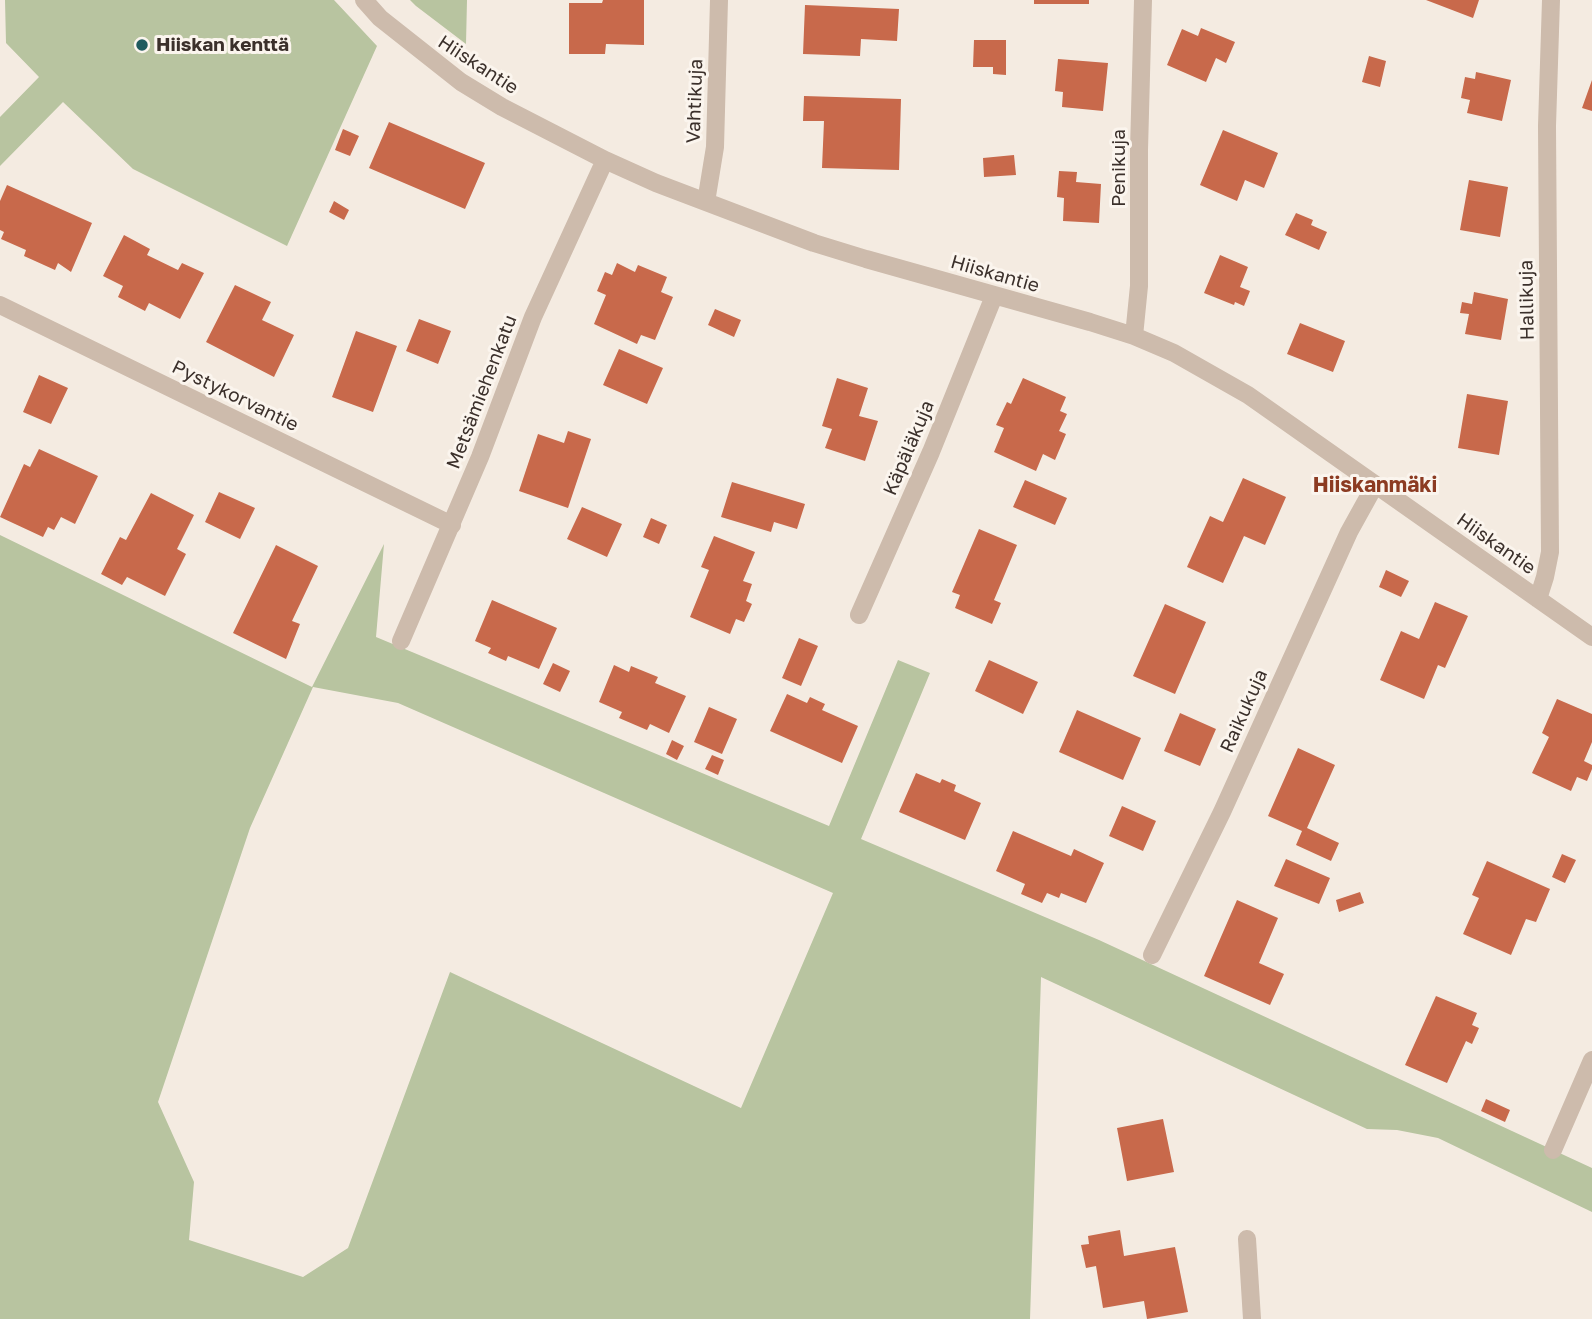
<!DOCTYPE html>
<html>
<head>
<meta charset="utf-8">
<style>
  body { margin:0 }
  canvas { display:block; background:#f4ebe1 }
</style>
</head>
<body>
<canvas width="1592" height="1319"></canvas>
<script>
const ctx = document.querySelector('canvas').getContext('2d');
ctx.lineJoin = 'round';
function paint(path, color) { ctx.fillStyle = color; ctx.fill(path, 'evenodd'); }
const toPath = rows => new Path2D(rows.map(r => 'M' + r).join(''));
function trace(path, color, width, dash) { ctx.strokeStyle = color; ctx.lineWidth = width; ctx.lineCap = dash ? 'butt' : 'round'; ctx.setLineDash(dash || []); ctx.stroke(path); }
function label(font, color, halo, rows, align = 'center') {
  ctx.font = font + ' "Golos Text",sans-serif'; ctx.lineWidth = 6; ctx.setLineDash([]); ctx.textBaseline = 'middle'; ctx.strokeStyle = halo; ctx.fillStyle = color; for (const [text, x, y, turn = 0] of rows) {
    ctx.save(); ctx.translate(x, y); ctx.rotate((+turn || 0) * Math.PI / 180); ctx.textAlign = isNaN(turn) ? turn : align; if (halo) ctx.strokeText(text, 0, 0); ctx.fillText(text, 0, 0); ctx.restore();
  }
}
const green = toPath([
  [5,0,334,0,377,46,287,246,133,169,63,102,0,166,0,117,39,77,6,43],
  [410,0,467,0,466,44,416,6],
  [0,535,312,687,384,544,376,637,829,826,898,660,930,673,861,839,1099,940,1592,1168,1592,1212,1438,1138,1397,1130,1367,1129,1041,977,1030,1319,0,1319],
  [313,687,398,703,833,893,741,1108,450,972,348,1248,303,1277,189,1240,194,1182,158,1102,250,828]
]);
const building = toPath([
  [603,0,644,0,644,45,606,44,605,54,569,54,569,3,602,3],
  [1034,0,1089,0,1089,4,1034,4],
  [1426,0,1479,0,1473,18],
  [805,5,899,9,897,41,861,39,860,56,803,54],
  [1201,28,1235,42,1226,63,1216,58,1206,82,1167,65,1182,29,1198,36],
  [974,40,1006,40,1006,75,993,74,993,67,973,67],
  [1369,56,1386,61,1380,87,1362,82],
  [1058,59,1108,63,1103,111,1062,107,1063,92,1055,91],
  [1476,72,1511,80,1502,121,1467,113,1470,100,1461,98,1465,77,1475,79],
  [1592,80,1592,111,1582,108],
  [804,96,901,99,899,170,822,168,824,121,803,121],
  [389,122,485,163,465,209,369,168],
  [343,129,359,136,350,156,335,150],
  [1223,130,1278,153,1264,188,1245,180,1237,201,1200,185],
  [1014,155,1016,175,984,177,983,158],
  [1059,171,1077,172,1076,182,1101,184,1099,223,1063,221,1064,198,1057,197],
  [1469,180,1508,187,1500,237,1460,230],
  [7,185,92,223,71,272,58,263,55,270,24,256,26,250,1,239,4,232,0,230,0,201],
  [334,201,349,210,344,220,329,212],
  [1296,213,1313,220,1311,225,1327,232,1319,250,1285,235],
  [124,235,150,249,147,255,178,270,182,263,204,273,180,319,149,303,145,311,118,297,123,286,103,276],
  [1220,255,1248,267,1240,287,1250,291,1244,306,1235,302,1234,305,1204,293],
  [617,263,635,272,638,265,667,277,661,292,673,297,655,340,641,335,637,344,594,324,606,295,597,291,605,272,612,275],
  [235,285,271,302,262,320,294,335,274,377,206,342],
  [1474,292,1508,299,1501,340,1465,334,1469,314,1460,313,1462,302,1472,304],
  [715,309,741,320,734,337,708,325],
  [419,319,451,331,438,364,406,351],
  [1300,323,1345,341,1333,372,1287,354],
  [356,331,397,346,373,412,332,397],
  [619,349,663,368,647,404,603,385],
  [39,375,68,388,51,424,23,412],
  [837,378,868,388,859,416,878,421,865,461,825,448,832,429,822,426],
  [1023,378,1066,397,1060,411,1067,414,1059,431,1066,434,1055,460,1043,454,1036,471,994,452,1004,428,996,425,1007,402,1011,404],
  [1467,394,1508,401,1499,455,1458,448],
  [568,431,591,439,568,508,519,491,538,434,564,443],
  [39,449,98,476,75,524,61,517,54,530,48,527,43,537,0,517,24,464,30,467],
  [1243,478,1286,497,1265,545,1244,536,1223,583,1187,567,1210,516,1223,522],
  [1025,480,1067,498,1055,525,1013,507],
  [732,482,805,504,797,529,774,522,771,532,721,517],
  [219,492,255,508,240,539,205,522],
  [151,493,194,515,177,549,186,554,165,596,127,577,122,585,101,574,120,537,126,540],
  [582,507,622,524,607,557,567,539],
  [651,518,667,525,659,544,643,537],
  [979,529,1017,545,994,600,1001,603,992,624,955,608,960,595,952,592],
  [714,536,755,552,743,581,752,584,746,601,752,604,744,622,736,619,730,634,690,617,709,570,701,567],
  [276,545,318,566,292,621,300,624,286,659,233,633],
  [1386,570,1409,581,1401,597,1379,587],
  [492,600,557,628,539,669,508,656,506,661,488,653,491,648,475,641],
  [1435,602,1468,616,1445,668,1438,665,1424,699,1380,680,1401,631,1419,639],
  [1165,604,1206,622,1175,694,1133,676],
  [799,638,818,646,801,686,782,678],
  [989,660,1038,682,1023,714,975,691],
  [553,663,570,671,560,692,543,684],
  [614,665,629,672,631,666,658,677,655,683,686,696,669,733,650,724,647,730,619,718,622,712,599,702],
  [787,694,807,703,810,697,825,704,822,710,858,726,842,763,770,731],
  [1557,699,1592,714,1592,742,1584,761,1592,765,1592,769,1587,781,1577,777,1571,791,1532,773,1549,737,1542,733],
  [709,707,737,719,722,754,694,742],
  [1077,710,1141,738,1123,780,1059,752],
  [1180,713,1216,729,1200,766,1164,751],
  [672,740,684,746,677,760,666,754],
  [1298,748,1335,765,1307,828,1339,843,1331,861,1296,845,1302,831,1268,816],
  [712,755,724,760,718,775,705,769],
  [916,773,940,783,942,779,956,785,954,791,981,803,965,840,899,812],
  [1122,806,1156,821,1143,851,1109,836],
  [1013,831,1071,856,1074,849,1104,863,1086,903,1061,893,1059,898,1047,893,1042,903,1021,894,1025,884,996,871],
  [1562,854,1576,860,1565,883,1552,877],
  [1286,859,1330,878,1319,904,1274,886],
  [1487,861,1550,889,1536,922,1526,919,1511,955,1463,934,1479,898,1472,895],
  [1360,892,1364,903,1339,912,1336,900],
  [1237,900,1278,918,1259,963,1284,974,1270,1005,1204,976],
  [1436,996,1477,1013,1472,1025,1479,1028,1472,1044,1466,1041,1447,1083,1405,1065],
  [1486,1099,1510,1110,1505,1122,1481,1111],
  [1163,1119,1174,1172,1127,1181,1117,1128],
  [1120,1230,1124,1256,1175,1247,1188,1312,1147,1319,1144,1301,1103,1308,1096,1266,1086,1268,1081,1245,1089,1244,1088,1236]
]);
const minor = toPath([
  [364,0,380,18,461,82,502,107,605,160,656,183,814,243,866,259,1090,322,1134,336,1174,353,1248,395,1592,637],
  [706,202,715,147,719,0],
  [0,305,452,525],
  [1134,336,1139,286,1139,150,1143,0],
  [1538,599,1545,577,1550,552,1547,126,1551,0],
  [859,615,931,452,994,296],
  [401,641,480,457,533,317,605,160],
  [1152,955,1222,812,1349,532,1375,485],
  [1553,1150,1592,1060],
  [1247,1239,1252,1319]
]);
const markers = [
  [142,45,7,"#1f5a5e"]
];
const poiNames = [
  ["Hiiskan kenttä",156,45]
];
const streetNames = [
  ["Hiiskantie",478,65,33],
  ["Vahtikuja",695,101,-88],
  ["Penikuja",1119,168,-90],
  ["Hiiskantie",995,274,16],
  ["Hallikuja",1527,300,-91],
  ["Metsämiehenkatu",482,392,-69],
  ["Pystykorvantie",235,396,26],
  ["Käpäläkuja",909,448,-67],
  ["Hiiskantie",1496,544,35],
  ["Raikukuja",1244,711,-66]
];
const neighbourhoodNames = [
  ["Hiiskanmäki",1375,485]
];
paint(green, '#b8c4a0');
paint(building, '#c8694b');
trace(minor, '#cdbbac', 18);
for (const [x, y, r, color] of markers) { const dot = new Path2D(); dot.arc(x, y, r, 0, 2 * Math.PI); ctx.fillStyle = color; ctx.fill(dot); trace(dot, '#fbf5ee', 2.5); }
label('bold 19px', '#3b302b', '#fbf5ee', poiNames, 'left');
label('19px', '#3b302b', '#fbf5ee', streetNames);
label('bold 21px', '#8c3b22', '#fbf5ee', neighbourhoodNames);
</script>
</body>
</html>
